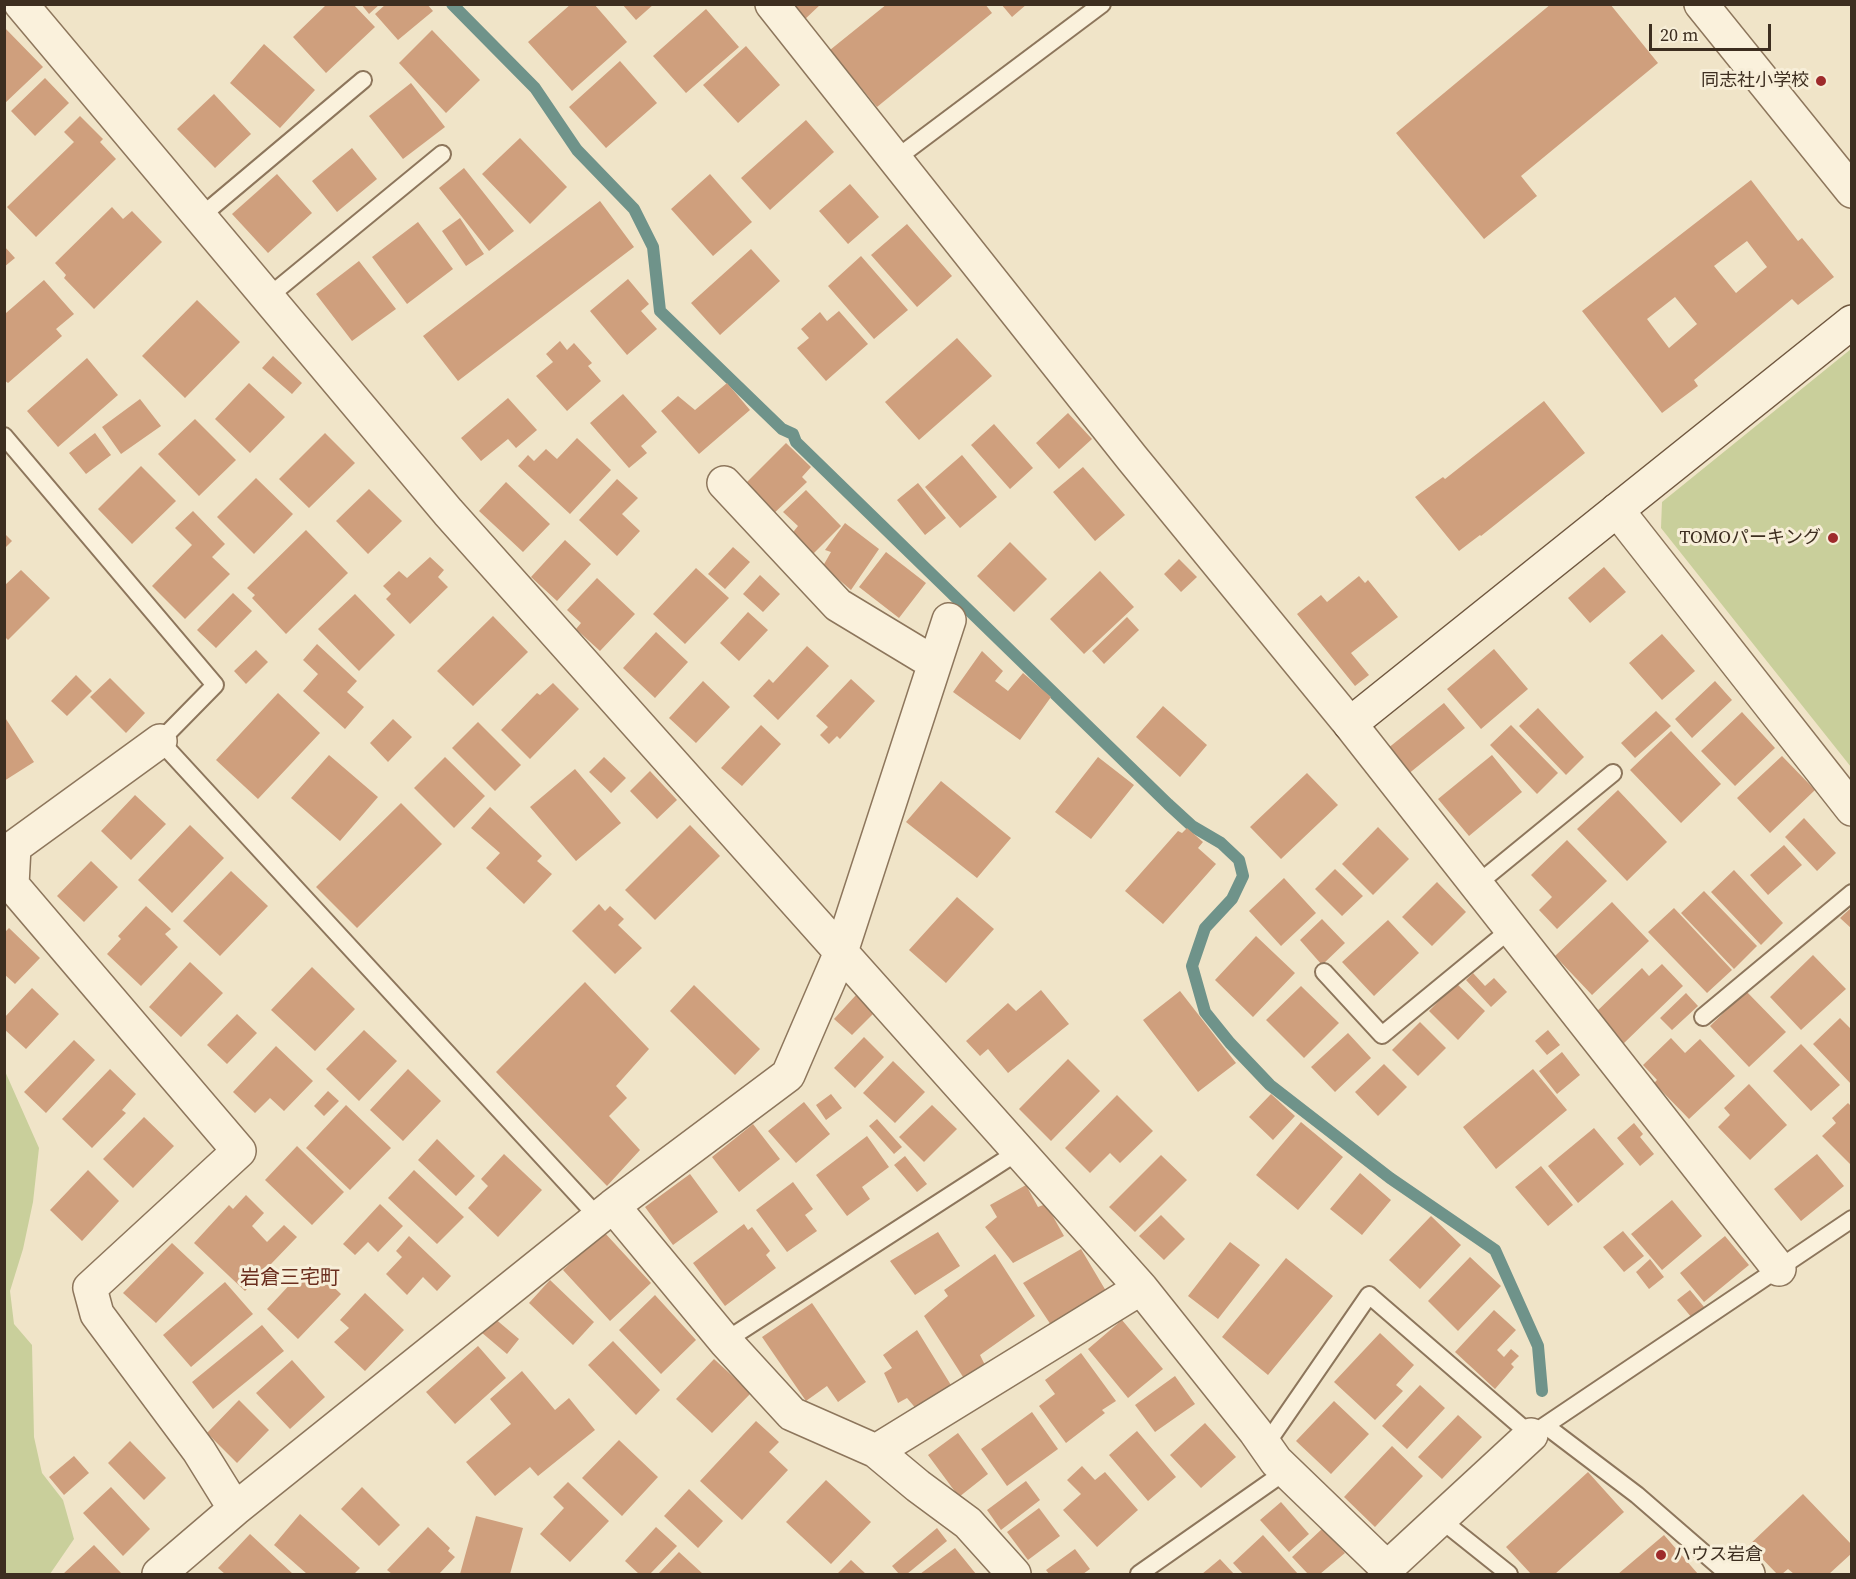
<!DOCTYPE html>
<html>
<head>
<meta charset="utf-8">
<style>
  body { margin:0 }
  #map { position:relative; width:1856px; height:1579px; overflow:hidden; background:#f0e4c8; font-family:"Source Serif 4",serif }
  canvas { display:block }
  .frame { position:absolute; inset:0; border:6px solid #3d2e20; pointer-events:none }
  .scale { position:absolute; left:1649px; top:24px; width:122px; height:27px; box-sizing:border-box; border:3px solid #3d2e20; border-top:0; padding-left:8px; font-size:18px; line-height:21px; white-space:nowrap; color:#3d2e20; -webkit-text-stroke:4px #f7eed8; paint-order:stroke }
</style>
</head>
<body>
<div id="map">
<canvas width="1856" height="1579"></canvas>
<div class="frame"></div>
<div class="scale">20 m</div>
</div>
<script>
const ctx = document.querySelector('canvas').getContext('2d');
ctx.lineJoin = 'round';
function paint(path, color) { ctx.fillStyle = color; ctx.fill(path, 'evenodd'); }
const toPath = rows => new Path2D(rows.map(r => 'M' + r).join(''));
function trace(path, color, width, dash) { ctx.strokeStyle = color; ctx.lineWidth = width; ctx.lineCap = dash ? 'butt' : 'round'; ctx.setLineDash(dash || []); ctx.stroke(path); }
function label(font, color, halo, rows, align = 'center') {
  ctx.font = font + ' "Source Serif 4","Noto Sans JP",serif'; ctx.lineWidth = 6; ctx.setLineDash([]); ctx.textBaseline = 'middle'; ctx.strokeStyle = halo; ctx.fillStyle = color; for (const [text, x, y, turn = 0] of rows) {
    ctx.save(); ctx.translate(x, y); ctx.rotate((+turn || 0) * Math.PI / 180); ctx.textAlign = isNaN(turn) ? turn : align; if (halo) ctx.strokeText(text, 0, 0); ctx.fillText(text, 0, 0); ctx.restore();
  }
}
const green = toPath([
  [1851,349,1851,767,1661,528,1662,502],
  [4,1069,39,1148,33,1202,23,1249,10,1291,14,1324,32,1345,34,1437,42,1473,63,1500,74,1539,50,1574,5,1574]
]);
const stream = toPath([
  [452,4,535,88,577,150,634,209,653,247,660,311,782,429,793,434,796,442,1168,804,1192,826,1221,843,1239,860,1243,876,1232,899,1205,928,1192,966,1205,1012,1230,1043,1270,1085,1390,1178,1495,1250,1538,1346,1542,1391]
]);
const building = toPath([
  [327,4,353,4,375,27,326,73,293,37],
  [361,4,380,4,369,14],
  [386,4,427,4,433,11,398,40,375,14],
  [571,4,594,4,627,42,572,91,528,42],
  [622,4,654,4,636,20],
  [788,4,821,4,803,21],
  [887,4,985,4,992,13,877,107,830,50],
  [1001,4,1027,4,1012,17],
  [1551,4,1610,4,1658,63,1521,176,1537,196,1484,239,1396,133],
  [706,9,739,47,686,93,653,56],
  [4,27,43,67,4,104],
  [432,30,480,80,446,113,399,63],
  [264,44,315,90,280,128,230,83],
  [746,46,780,85,738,123,703,85],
  [620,61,657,103,606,148,569,107],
  [45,78,69,103,35,136,11,111],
  [411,83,445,127,403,159,369,116],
  [214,94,251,134,215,168,177,129],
  [80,116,103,139,100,142,116,159,36,237,7,207,74,142,64,132],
  [806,120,834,152,770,210,741,178],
  [520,138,567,187,530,224,482,174],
  [352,148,377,179,337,212,312,181],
  [464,168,514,231,489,251,439,188],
  [277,174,312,213,268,253,232,214],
  [710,174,752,222,713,256,671,209],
  [1751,180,1798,241,1802,238,1834,277,1798,305,1792,299,1694,380,1698,386,1662,413,1582,311],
  [1747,241,1767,267,1736,293,1714,266],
  [1675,297,1697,324,1669,348,1647,319],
  [850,184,879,217,848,244,819,211],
  [600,201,634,247,458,381,423,336],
  [112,207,123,219,132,211,162,242,94,309,64,278,66,275,55,263],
  [460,218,484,254,466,266,442,231],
  [418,222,453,269,407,304,372,257],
  [907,224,952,276,917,307,871,255],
  [4,246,15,258,4,267],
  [751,249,780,281,720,335,691,303],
  [861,256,908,310,874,339,828,286],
  [359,261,396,309,352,341,316,294],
  [628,279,649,304,641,311,657,329,627,355,590,311],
  [44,280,74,314,56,329,62,336,8,383,4,380,4,311,6,313],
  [197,300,240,342,185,398,142,356],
  [839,311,868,344,826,381,797,348,809,338,801,329,820,312,827,321],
  [957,338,992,376,919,440,885,402],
  [560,341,567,350,574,343,592,363,588,366,601,381,567,411,536,376,553,362,546,354],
  [273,356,302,383,292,394,262,368],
  [87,358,118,395,58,447,27,411],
  [249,383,285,417,250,453,215,419],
  [727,383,750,410,699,454,661,411,678,396,695,410],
  [623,394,657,432,641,446,647,453,629,468,590,423],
  [508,398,537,430,516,448,508,439,481,461,461,438],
  [140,399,161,426,121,454,102,427],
  [1544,401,1585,453,1481,536,1480,535,1459,551,1415,497,1443,477,1445,479],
  [1068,413,1092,439,1059,469,1036,443],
  [195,419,236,460,199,496,158,454],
  [994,424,1033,468,1010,489,971,445],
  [95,433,111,455,86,474,69,453],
  [325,433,355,463,309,508,279,479],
  [577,438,611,470,570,514,518,466,528,455,534,461,546,449,557,459],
  [786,443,811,467,802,477,807,482,770,517,742,487],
  [962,455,997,497,960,528,925,487],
  [141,466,176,501,132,544,98,509],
  [1083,467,1125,515,1095,541,1053,492],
  [256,478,293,514,254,554,217,517],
  [617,479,638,498,622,514,640,531,617,556,579,520],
  [506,482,550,524,523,552,479,511],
  [918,483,946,518,925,535,897,500],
  [369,489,402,521,368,554,336,521],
  [806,490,841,526,811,556,790,536,798,526,783,512],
  [193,511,225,544,212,557,230,574,185,619,152,586,192,545,175,528],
  [845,523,879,549,851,590,823,566,831,552,825,550],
  [306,530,348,573,286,634,252,598,255,595,247,588],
  [4,533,12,541,4,549],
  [565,540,591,564,557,601,531,577],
  [1010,542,1047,579,1014,612,977,576],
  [733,547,750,562,725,589,708,574],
  [886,552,926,583,899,618,859,587],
  [430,557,444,570,438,577,448,587,410,624,386,599,391,594,383,586,399,571,407,578],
  [1179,559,1197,577,1181,592,1164,574],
  [1604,567,1626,592,1590,623,1568,598],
  [696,568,729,598,685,644,653,614],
  [21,570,50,598,8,640,4,636,4,586],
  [1100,571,1134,607,1084,654,1050,619],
  [760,575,780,594,763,612,743,594],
  [1359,576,1365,583,1368,580,1398,617,1351,653,1369,675,1355,686,1297,614,1321,595,1327,602],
  [597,578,635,614,600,651,576,629,581,623,567,610],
  [233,593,252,611,216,648,197,630],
  [355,594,395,635,359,671,318,629],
  [748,612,768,630,739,661,720,643],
  [493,616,528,652,473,706,437,671],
  [1127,617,1139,630,1104,664,1092,651],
  [656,632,688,662,655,698,623,668],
  [1662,634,1695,671,1662,700,1629,663],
  [317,644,357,681,347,692,364,707,345,729,303,691,318,674,303,660],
  [807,646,829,666,778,720,753,696,769,679,773,683],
  [1494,649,1528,689,1481,729,1447,689],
  [256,650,268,662,246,684,234,671],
  [982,651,1003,671,995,681,1008,691,1023,673,1051,697,1020,740,953,692],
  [76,675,92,691,67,716,51,701],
  [110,678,145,713,126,733,90,697],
  [851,679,875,701,840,739,837,736,829,744,820,735,828,727,816,716],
  [703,681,730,707,696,743,669,718],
  [1715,681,1732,700,1692,738,1675,719],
  [553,683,579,709,530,759,501,730,537,693,540,695],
  [278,693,320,733,258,799,216,760],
  [1444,703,1465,728,1407,775,1387,749],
  [1163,706,1207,745,1180,777,1136,737],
  [1538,708,1584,757,1566,775,1519,726],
  [1656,711,1671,726,1635,758,1621,743],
  [1742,712,1775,748,1735,786,1701,751],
  [4,716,34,762,4,781],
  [393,719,412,737,388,762,370,743],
  [478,722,521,765,495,791,452,748],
  [761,725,781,744,742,786,721,768],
  [1511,725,1558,773,1537,794,1490,745],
  [1671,731,1721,784,1681,823,1630,770],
  [329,755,378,797,340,841,291,798],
  [1492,755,1522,792,1469,836,1438,799],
  [1782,756,1815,790,1770,833,1737,798],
  [445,757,485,796,454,828,414,788],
  [604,757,626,778,611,793,589,772],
  [1098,757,1134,785,1091,839,1055,812],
  [575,769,621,823,576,861,530,807],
  [650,771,677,800,657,819,630,791],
  [1307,773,1338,805,1281,859,1250,827],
  [941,781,1011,838,977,878,906,822],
  [1618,790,1667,842,1627,881,1577,829],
  [135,795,166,824,131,860,101,831],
  [401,803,442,844,357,928,316,887],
  [490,807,542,856,537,861,552,874,524,904,486,868,500,853,471,828],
  [1804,818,1836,853,1817,871,1785,837],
  [190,825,224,858,172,913,138,880],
  [690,825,720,856,655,920,625,890],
  [1378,827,1409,859,1373,895,1342,864],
  [1187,828,1203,842,1198,848,1216,864,1163,924,1125,891,1178,831,1182,833],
  [1567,840,1607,881,1557,929,1539,910,1552,897,1531,875],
  [1784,845,1802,865,1768,895,1750,875],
  [91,861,118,887,84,922,57,896],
  [1335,869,1363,896,1342,916,1315,889],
  [1734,870,1783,923,1761,945,1711,892],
  [231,871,268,906,220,956,183,921],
  [1284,878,1316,913,1281,946,1249,911],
  [1437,882,1466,912,1432,946,1402,917],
  [1704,891,1757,946,1734,969,1681,913],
  [957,897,994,929,946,983,909,950],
  [1612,902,1649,941,1592,995,1555,956],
  [599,904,605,911,610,906,624,919,618,925,642,948,615,974,572,931],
  [146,906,171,929,165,934,178,947,141,986,107,954,121,939,118,936],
  [1852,907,1852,929,1840,918],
  [1674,908,1732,970,1707,993,1648,932],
  [1322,919,1345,943,1322,965,1300,940],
  [1388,920,1419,953,1374,996,1342,962],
  [9,928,40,958,15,984,4,974,4,933],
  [1256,936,1295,973,1253,1017,1215,980],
  [1813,955,1846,989,1801,1030,1770,997],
  [190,962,223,993,181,1037,149,1007],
  [1662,964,1683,986,1623,1044,1594,1014,1642,968,1649,976],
  [312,967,355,1009,315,1051,271,1010],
  [1473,973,1485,986,1494,978,1507,992,1491,1007,1466,980],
  [585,982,649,1049,616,1086,627,1098,609,1116,640,1150,607,1186,496,1072],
  [1456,983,1485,1011,1458,1040,1429,1011],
  [694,985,760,1049,735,1075,670,1011],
  [1301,986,1339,1023,1304,1058,1266,1020],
  [32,988,59,1014,26,1049,4,1029,4,1018],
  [1041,990,1069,1024,1008,1073,988,1049,980,1056,966,1041,1008,1003,1016,1011],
  [1180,991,1236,1063,1198,1092,1143,1020],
  [1746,991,1786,1032,1749,1067,1710,1026],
  [1686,993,1698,1006,1672,1030,1660,1018],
  [856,995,874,1013,852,1035,834,1019],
  [237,1014,257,1033,227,1064,207,1045],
  [1840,1018,1852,1030,1852,1085,1813,1044],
  [1420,1022,1446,1048,1418,1076,1392,1050],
  [364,1030,397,1061,359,1101,326,1069],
  [1548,1030,1560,1045,1547,1055,1535,1041],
  [1348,1033,1371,1058,1335,1092,1311,1067],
  [864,1037,884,1057,855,1088,834,1068],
  [1671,1038,1685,1053,1700,1039,1735,1076,1689,1119,1654,1083,1657,1080,1643,1065],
  [74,1040,95,1060,46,1113,24,1092],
  [1801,1044,1840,1085,1811,1111,1773,1071],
  [276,1046,313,1081,284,1111,270,1098,255,1113,233,1092],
  [1562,1052,1580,1075,1557,1094,1539,1071],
  [1068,1059,1100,1091,1051,1141,1019,1109],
  [893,1061,925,1092,895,1123,863,1093],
  [1384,1064,1407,1087,1378,1116,1355,1092],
  [110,1069,136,1094,122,1110,126,1113,92,1148,62,1119],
  [408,1069,441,1101,403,1141,370,1110],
  [1533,1069,1567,1110,1496,1169,1463,1127],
  [1749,1084,1787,1125,1750,1160,1718,1127,1730,1115,1724,1108],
  [328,1091,339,1101,324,1116,314,1106],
  [831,1094,842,1108,826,1120,816,1105],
  [1271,1094,1295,1116,1273,1140,1249,1117],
  [1117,1095,1153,1131,1120,1163,1110,1153,1090,1173,1065,1148],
  [804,1102,830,1134,796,1163,768,1131],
  [1848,1103,1852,1107,1852,1166,1822,1136,1836,1123,1832,1118],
  [346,1105,391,1148,350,1190,306,1148],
  [932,1105,957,1129,924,1162,899,1137],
  [144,1117,174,1146,133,1188,103,1159],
  [877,1119,902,1147,894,1154,869,1126],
  [1301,1122,1343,1157,1298,1210,1256,1175],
  [1634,1123,1643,1134,1640,1137,1654,1154,1640,1166,1617,1138],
  [753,1124,780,1159,739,1192,712,1157],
  [1594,1128,1624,1164,1578,1203,1548,1166],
  [867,1136,889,1167,862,1187,870,1199,847,1216,816,1175],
  [437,1139,475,1176,456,1196,418,1160],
  [297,1146,344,1192,312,1225,265,1180],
  [504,1154,542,1190,498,1237,468,1208,488,1186,481,1179],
  [1817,1154,1844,1186,1801,1221,1774,1189],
  [1161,1155,1187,1180,1135,1232,1109,1207],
  [905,1156,927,1184,917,1192,894,1165],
  [1541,1166,1573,1205,1548,1226,1515,1187],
  [88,1170,119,1201,82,1241,50,1210],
  [414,1170,464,1217,437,1244,388,1198],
  [1360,1173,1391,1200,1362,1235,1330,1209],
  [690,1174,718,1212,673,1245,645,1207],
  [793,1182,813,1209,805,1215,817,1231,787,1252,756,1210],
  [1026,1185,1038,1207,1046,1204,1064,1236,1013,1263,985,1227,997,1217,990,1205],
  [246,1195,264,1213,252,1226,267,1242,284,1225,297,1237,245,1291,194,1243,229,1205,233,1209],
  [1672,1200,1702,1236,1662,1270,1631,1234],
  [380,1204,403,1226,378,1252,368,1242,355,1255,343,1244],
  [1161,1215,1185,1239,1164,1260,1139,1236],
  [1431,1216,1461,1245,1420,1289,1389,1260],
  [744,1224,748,1230,752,1227,770,1251,766,1255,776,1268,725,1306,693,1263],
  [1623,1231,1644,1256,1624,1272,1603,1247],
  [604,1232,651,1283,610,1321,563,1270],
  [938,1232,960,1266,915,1295,890,1261],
  [409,1236,451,1276,437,1291,423,1277,407,1295,386,1274,402,1257,396,1251],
  [1725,1236,1749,1265,1704,1302,1680,1273],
  [1230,1242,1260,1265,1218,1319,1188,1296],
  [172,1243,204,1273,156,1323,123,1293],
  [1081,1249,1106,1291,1051,1325,1023,1283],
  [995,1254,1035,1316,980,1355,985,1365,965,1380,924,1316,948,1296,944,1290],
  [1470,1257,1501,1286,1458,1331,1428,1301],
  [1286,1258,1333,1296,1268,1375,1222,1337],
  [1650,1259,1664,1277,1649,1289,1636,1272],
  [309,1264,341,1294,298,1339,267,1309],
  [550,1280,594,1322,573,1345,529,1303],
  [225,1282,253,1314,191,1367,163,1335],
  [1690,1290,1705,1308,1692,1318,1677,1300],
  [365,1293,404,1330,365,1371,334,1342,349,1328,340,1320],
  [655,1295,696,1340,661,1374,619,1330],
  [812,1303,866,1382,838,1402,827,1386,806,1401,762,1337],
  [1494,1310,1516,1330,1497,1350,1504,1357,1511,1349,1519,1356,1511,1364,1514,1367,1495,1389,1455,1352],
  [493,1317,519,1339,507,1354,481,1332],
  [1122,1320,1163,1369,1128,1398,1088,1349],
  [262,1325,284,1351,213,1409,192,1382],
  [917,1330,954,1390,918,1411,907,1398,898,1403,884,1373,892,1368,883,1355],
  [1380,1333,1414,1365,1396,1385,1403,1391,1375,1420,1334,1382],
  [613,1341,660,1390,636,1415,588,1365],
  [478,1346,506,1378,455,1424,426,1392],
  [1081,1353,1116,1401,1102,1410,1105,1413,1066,1443,1039,1406,1055,1394,1045,1380],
  [714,1359,751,1393,712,1433,676,1399],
  [292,1360,325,1397,290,1429,256,1393],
  [522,1371,555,1410,569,1398,595,1430,538,1476,530,1467,495,1496,466,1462,511,1424,490,1399],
  [1175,1376,1195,1404,1155,1432,1135,1405],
  [1420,1385,1445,1408,1407,1449,1382,1426],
  [239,1400,269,1430,237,1463,207,1433],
  [1334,1401,1369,1434,1331,1474,1296,1441],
  [1032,1412,1058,1449,1007,1486,981,1449],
  [1458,1415,1482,1437,1442,1479,1418,1457],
  [756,1421,779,1442,769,1452,788,1470,742,1520,700,1481],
  [1205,1423,1236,1457,1201,1488,1170,1455],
  [1137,1431,1176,1477,1148,1501,1109,1455],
  [958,1433,988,1474,959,1497,928,1455],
  [619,1440,658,1477,622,1516,582,1478],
  [130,1441,166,1478,144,1500,108,1463],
  [1392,1446,1423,1476,1375,1527,1344,1497],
  [74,1456,89,1473,64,1495,49,1477],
  [1082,1466,1095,1480,1105,1472,1138,1510,1097,1547,1063,1510,1081,1494,1067,1480],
  [1588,1472,1624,1512,1555,1574,1531,1574,1506,1547],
  [826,1480,871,1522,831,1564,786,1522],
  [1026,1481,1040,1500,1001,1530,987,1510],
  [568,1482,609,1521,570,1562,540,1534,564,1508,553,1497],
  [111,1487,150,1529,123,1556,83,1513],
  [362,1487,400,1525,379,1546,341,1509],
  [689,1489,723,1521,698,1548,664,1516],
  [1803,1494,1852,1545,1852,1553,1829,1574,1794,1574,1788,1569,1782,1574,1777,1574,1749,1545],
  [1281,1502,1309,1534,1289,1552,1260,1520],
  [1039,1508,1060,1536,1028,1560,1007,1532],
  [300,1514,360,1568,354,1574,307,1574,274,1545],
  [476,1516,523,1528,510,1574,460,1574],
  [428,1527,450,1548,448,1551,455,1557,439,1574,392,1574,387,1570],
  [656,1527,677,1546,650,1574,639,1574,625,1561],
  [937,1528,947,1541,907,1574,899,1574,892,1566],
  [1323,1528,1345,1553,1320,1574,1308,1574,1292,1557],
  [250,1534,293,1574,225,1574,218,1568],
  [1263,1535,1298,1574,1243,1574,1233,1563],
  [1664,1535,1698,1574,1618,1574],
  [94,1545,122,1574,63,1574],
  [955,1548,976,1574,920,1574],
  [1075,1549,1090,1569,1083,1574,1049,1574,1046,1570],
  [679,1552,703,1574,658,1574],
  [1220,1559,1234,1574,1202,1574],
  [851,1560,866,1574,837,1574]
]);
const lane = toPath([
  [894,160,1102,4],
  [200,217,363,80],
  [268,297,442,154],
  [4,436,215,685,160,741,598,1217],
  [1476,885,1613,773],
  [1324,972,1382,1035,1511,929],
  [1703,1017,1852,893],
  [725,1341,1019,1151],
  [1546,1426,1637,1495,1720,1567,1737,1566],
  [1265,1446,1369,1295,1531,1435,1852,1219],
  [1440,1519,1509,1574],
  [1139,1574,1286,1471]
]);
const street = toPath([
  [21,4,448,512,1141,1288,1255,1431,1276,1461,1387,1568,1389,1574],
  [772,4,1132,458,1350,724,1779,1269],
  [1701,4,1852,191],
  [724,483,838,605,934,663],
  [1617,510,1852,809],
  [160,741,14,847,12,885,239,1151,90,1288,97,1314,199,1451,235,1509],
  [613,1206,725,1341,792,1414,876,1451,918,1486,968,1523,1014,1574],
  [876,1451,1141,1288],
  [1737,1566,1748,1574],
  [1387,1568,1531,1435],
  [159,1574,235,1509,613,1206,788,1075,841,952,949,620]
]);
const secondary = toPath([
  [1350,724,1852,322]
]);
const markers = [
  [1821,81,6,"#9e2a2b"],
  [1833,538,6,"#9e2a2b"],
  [1661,1555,6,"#9e2a2b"]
];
const poiNames = [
  ["同志社小学校",1809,81],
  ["TOMOパーキング",1821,538],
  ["ハウス岩倉",1673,1555,"left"]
];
const neighbourhoodNames = [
  ["岩倉三宅町",290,1279]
];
paint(green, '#c9cf9b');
trace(stream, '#6f938a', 12);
paint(building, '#cf9f7d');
trace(lane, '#8d765c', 20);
trace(street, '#8d765c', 36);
trace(secondary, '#6f573f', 36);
trace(lane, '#faf1dc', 16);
trace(street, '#faf1dc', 33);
trace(secondary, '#faf1dc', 33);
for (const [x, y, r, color] of markers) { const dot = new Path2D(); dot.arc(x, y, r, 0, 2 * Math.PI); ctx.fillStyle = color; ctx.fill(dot); trace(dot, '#f7eed8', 2); }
label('18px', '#3d2e20', '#f7eed8', poiNames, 'right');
label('20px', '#6b2e1e', '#f7eed8', neighbourhoodNames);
</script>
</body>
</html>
